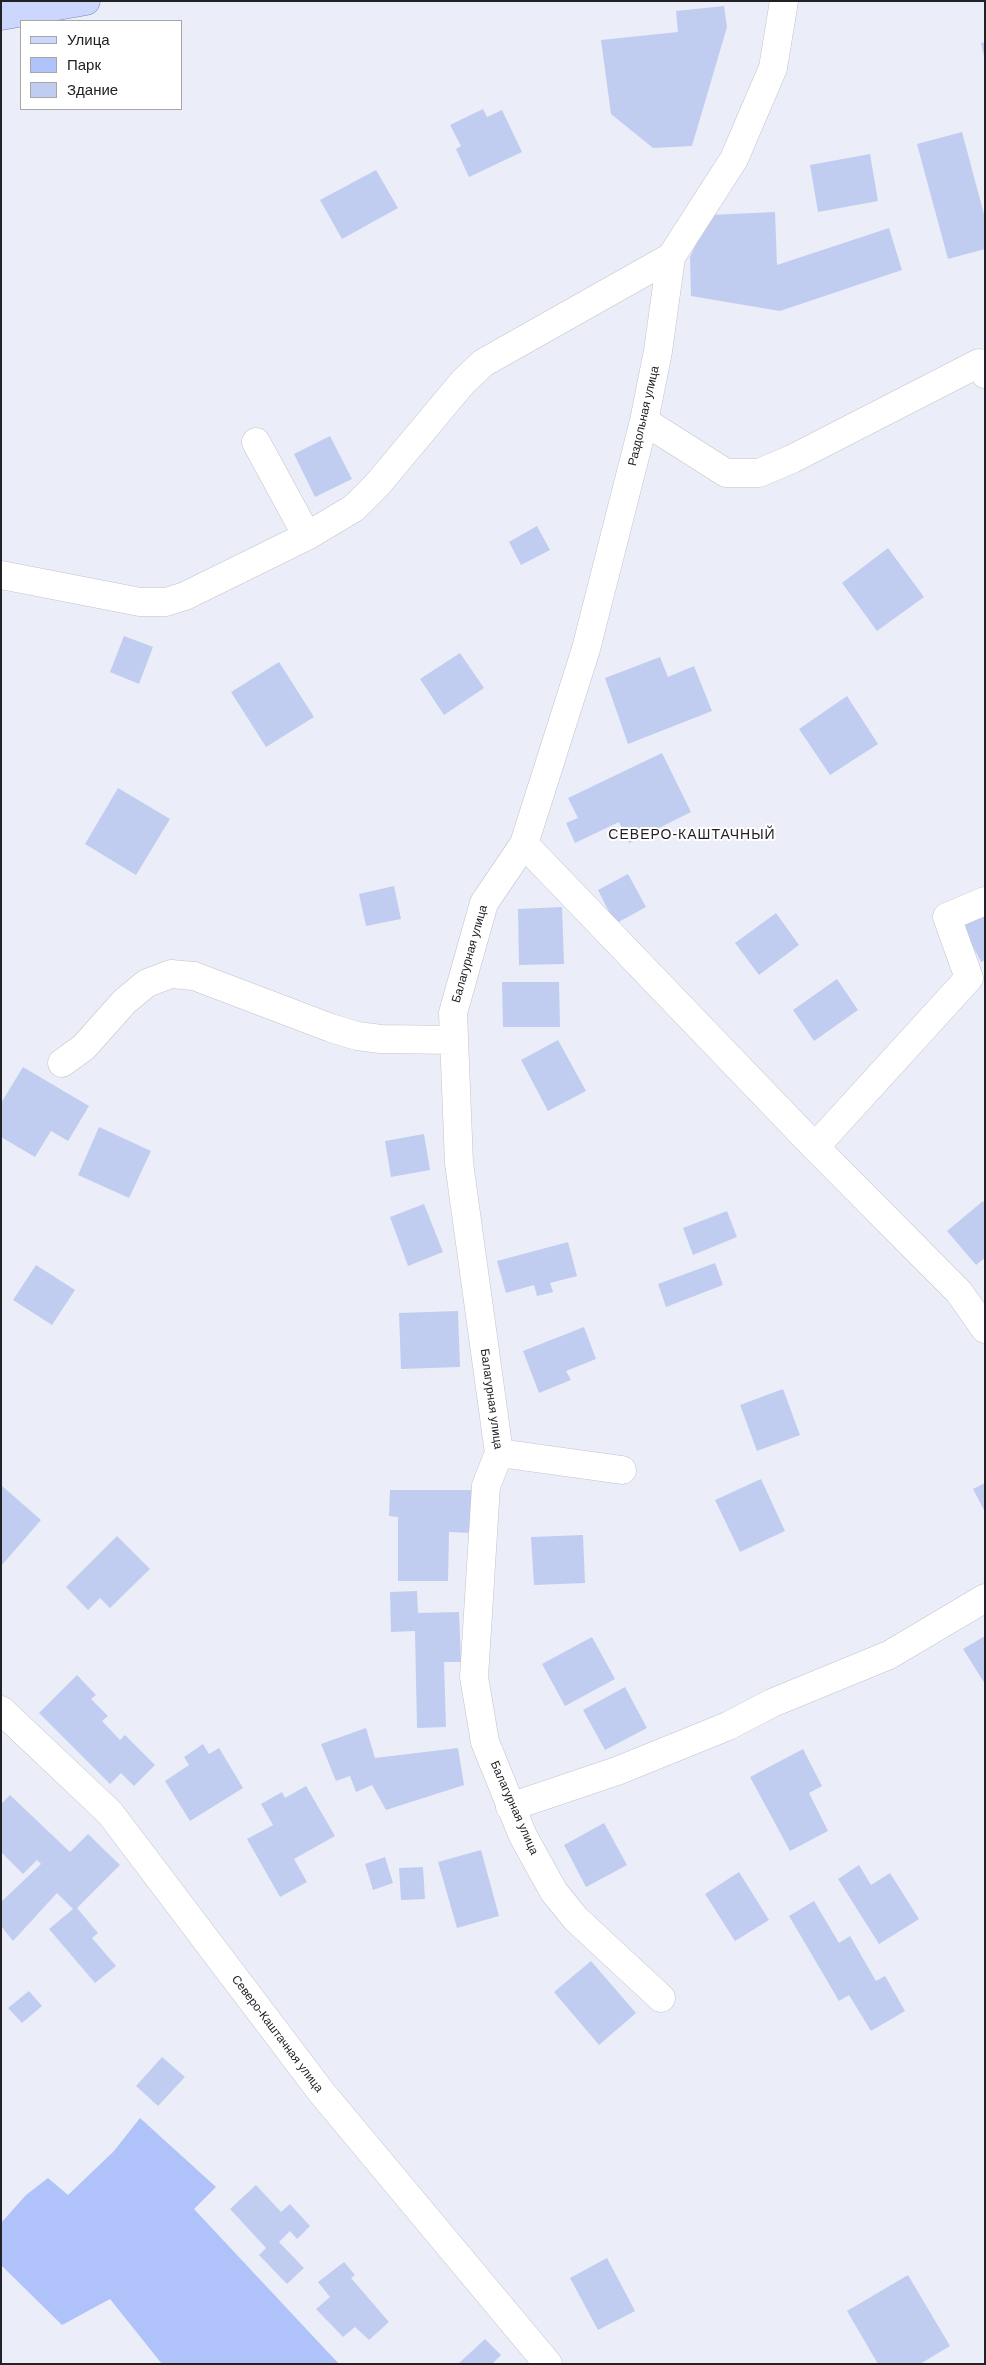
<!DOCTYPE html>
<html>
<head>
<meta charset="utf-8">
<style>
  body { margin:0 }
  #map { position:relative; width:986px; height:2365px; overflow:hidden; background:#ebeef8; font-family:Helvetica,sans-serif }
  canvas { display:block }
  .frame { position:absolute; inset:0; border:2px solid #212225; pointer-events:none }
  .legend { position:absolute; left:20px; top:20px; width:162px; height:90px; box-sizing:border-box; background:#fff; border:1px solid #a6a7a8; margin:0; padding:6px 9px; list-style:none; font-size:15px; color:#212225 }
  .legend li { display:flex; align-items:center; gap:10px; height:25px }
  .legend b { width:25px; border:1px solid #a6a7a8 }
</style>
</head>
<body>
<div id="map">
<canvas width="986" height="2365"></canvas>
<div class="frame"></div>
<ul class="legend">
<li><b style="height:6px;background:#cbd7fd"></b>Улица</li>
<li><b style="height:14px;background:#b0c2fa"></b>Парк</li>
<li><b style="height:14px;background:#c1cdf0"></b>Здание</li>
</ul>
</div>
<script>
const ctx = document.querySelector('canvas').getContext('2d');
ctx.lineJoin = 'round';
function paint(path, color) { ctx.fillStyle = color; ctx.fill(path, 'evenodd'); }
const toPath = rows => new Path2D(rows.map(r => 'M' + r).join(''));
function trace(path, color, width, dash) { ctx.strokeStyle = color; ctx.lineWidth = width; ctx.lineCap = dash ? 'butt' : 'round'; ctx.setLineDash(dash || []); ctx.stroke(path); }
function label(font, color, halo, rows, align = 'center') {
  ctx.font = font + ' Helvetica,sans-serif'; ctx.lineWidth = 4; ctx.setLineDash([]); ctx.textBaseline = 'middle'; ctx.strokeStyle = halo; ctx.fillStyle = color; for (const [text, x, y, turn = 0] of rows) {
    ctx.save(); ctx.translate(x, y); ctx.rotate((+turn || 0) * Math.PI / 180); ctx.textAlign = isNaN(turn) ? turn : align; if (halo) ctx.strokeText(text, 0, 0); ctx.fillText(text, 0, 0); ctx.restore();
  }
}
const green = toPath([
  [140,2118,216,2187,194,2209,339,2364,162,2364,110,2299,62,2325,1,2265,1,2223,26,2195,48,2178,68,2195,114,2151]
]);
const building = toPath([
  [724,6,727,27,692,146,653,148,611,114,601,40,678,32,676,11],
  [985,42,985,56,984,56,981,43],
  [483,109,487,117,502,110,522,152,469,177,456,149,461,146,450,125],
  [962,132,985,218,985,249,948,259,917,144],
  [870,154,878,201,818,212,810,165],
  [376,170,398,208,342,239,320,200],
  [775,212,777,265,889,228,902,270,780,311,691,296,690,257,709,215],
  [330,436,352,479,315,497,294,454],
  [537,526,550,550,521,565,509,542],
  [888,548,924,597,877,631,842,583],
  [124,636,153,647,139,684,110,672],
  [460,653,484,688,444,715,420,679],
  [660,657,668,677,694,666,712,711,628,744,605,678],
  [279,662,314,717,266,747,231,692],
  [847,696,878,744,830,775,799,729],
  [662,753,691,812,629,843,619,822,575,843,566,823,578,818,568,798],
  [118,788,170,819,136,875,85,844],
  [628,874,646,907,615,924,598,890],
  [394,886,401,919,366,926,359,894],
  [562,907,564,964,519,965,518,909],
  [776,913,799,945,759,975,735,943],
  [985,914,985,960,981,962,962,925],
  [837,979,858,1010,814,1041,793,1010],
  [502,982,559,982,560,1027,503,1027],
  [558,1040,586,1091,548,1111,521,1060],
  [23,1067,89,1106,68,1141,51,1131,35,1157,1,1137,1,1103],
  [99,1127,151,1151,129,1198,78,1175],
  [424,1134,430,1170,391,1177,385,1141],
  [983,1201,985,1203,985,1258,976,1265,947,1231],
  [424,1204,443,1252,408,1266,390,1217],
  [727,1211,737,1237,693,1255,683,1228],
  [568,1242,577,1276,550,1283,553,1292,537,1296,534,1285,506,1293,497,1261],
  [715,1263,723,1285,666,1307,658,1284],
  [36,1265,75,1290,52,1325,13,1300],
  [458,1311,460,1367,401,1369,399,1313],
  [584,1327,596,1359,566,1371,571,1380,539,1393,523,1351],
  [783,1389,800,1435,757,1451,740,1405],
  [761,1479,785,1531,740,1552,715,1500],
  [985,1483,985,1512,973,1489],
  [1,1485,41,1520,2,1565,1,1564],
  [390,1490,471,1490,471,1533,449,1532,448,1581,398,1581,398,1517,389,1516],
  [583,1535,585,1583,534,1585,531,1537],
  [117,1536,150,1569,110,1608,100,1598,88,1610,66,1587],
  [417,1591,418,1613,459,1612,461,1662,444,1662,446,1727,417,1728,415,1631,391,1632,390,1592],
  [985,1636,985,1684,963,1649],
  [592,1637,615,1679,565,1706,542,1664],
  [77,1675,96,1695,91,1699,108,1716,102,1721,120,1740,125,1735,155,1765,134,1786,121,1773,110,1784,39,1713],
  [625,1687,647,1728,605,1750,583,1710],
  [366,1728,375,1758,458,1748,464,1785,386,1810,372,1785,356,1792,350,1776,336,1781,321,1744],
  [203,1744,209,1754,219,1748,243,1788,190,1821,165,1781,189,1765,184,1757],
  [803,1749,822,1786,809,1793,828,1831,790,1851,750,1777],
  [306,1786,335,1836,294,1859,307,1882,280,1897,247,1839,273,1825,261,1804,282,1792,285,1798],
  [10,1795,70,1852,88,1834,120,1865,77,1908,98,1933,92,1938,116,1966,95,1983,49,1929,73,1909,57,1893,13,1941,1,1926,1,1902,41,1864,37,1860,23,1874,1,1852,1,1804],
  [604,1823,627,1865,586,1887,564,1845],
  [481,1850,499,1916,457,1928,438,1862],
  [385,1857,393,1883,373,1890,365,1864],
  [859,1865,871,1885,890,1873,919,1919,879,1944,838,1879],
  [423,1867,425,1899,401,1900,399,1868],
  [739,1872,769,1920,735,1941,705,1894],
  [814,1901,839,1943,850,1936,876,1981,885,1976,905,2011,871,2031,849,1995,839,2001,789,1916],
  [591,1961,636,2013,599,2045,554,1992],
  [29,1991,42,2006,22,2023,8,2008],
  [162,2057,185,2077,158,2106,136,2086],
  [256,2185,281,2212,290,2204,310,2226,297,2239,290,2231,279,2242,304,2268,287,2284,259,2255,266,2248,230,2209],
  [607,2258,635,2311,598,2330,570,2278],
  [344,2262,355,2275,351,2278,389,2322,369,2340,355,2327,343,2337,316,2309,330,2297,318,2282],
  [908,2275,950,2346,920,2364,878,2364,847,2311],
  [485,2339,501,2355,492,2364,458,2364]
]);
const minor = toPath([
  [644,421,726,473,759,473,792,459,979,363,985,374],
  [256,442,307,536],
  [1,575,140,602,166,602,185,596,307,536,354,508,377,485,463,382,483,363,671,257],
  [524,844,815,1147,959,1292,985,1329],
  [62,1063,84,1047,125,1001,147,983,171,974,194,976,331,1028,357,1036,381,1039,454,1040],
  [815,1147,969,978,947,917,985,901],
  [499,1453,622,1470],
  [1,1710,110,1813,322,2093,548,2364],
  [510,1807,617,1771,728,1726,772,1703,889,1655,985,1598],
  [661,1998,576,1919,554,1892,523,1836,485,1742,474,1677,486,1486,499,1453,459,1163,453,1013,484,903,524,844,586,649,644,421,658,351,671,257,734,159,773,68,784,1]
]);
const major = toPath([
  [1,16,86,1]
]);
const streetNames = [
  ["Раздольная улица",644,416,-77],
  ["Балагурная улица",470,954,-74],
  ["Балагурная улица",491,1399,82],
  ["Балагурная улица",514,1808,66],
  ["Северо-Каштачная улица",277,2034,53]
];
const neighbourhoodNames = [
  ["СЕВЕРО-КАШТАЧНЫЙ",692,835]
];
paint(green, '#b0c2fa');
paint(building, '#c1cdf0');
trace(minor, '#c0c3cc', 29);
trace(major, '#7986b1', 29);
trace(minor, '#fff', 28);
trace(major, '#cbd7fd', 28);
label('12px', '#212225', '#fff', streetNames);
ctx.letterSpacing = '1px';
label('14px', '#212225', '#fff', neighbourhoodNames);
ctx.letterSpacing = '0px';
</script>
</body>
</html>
